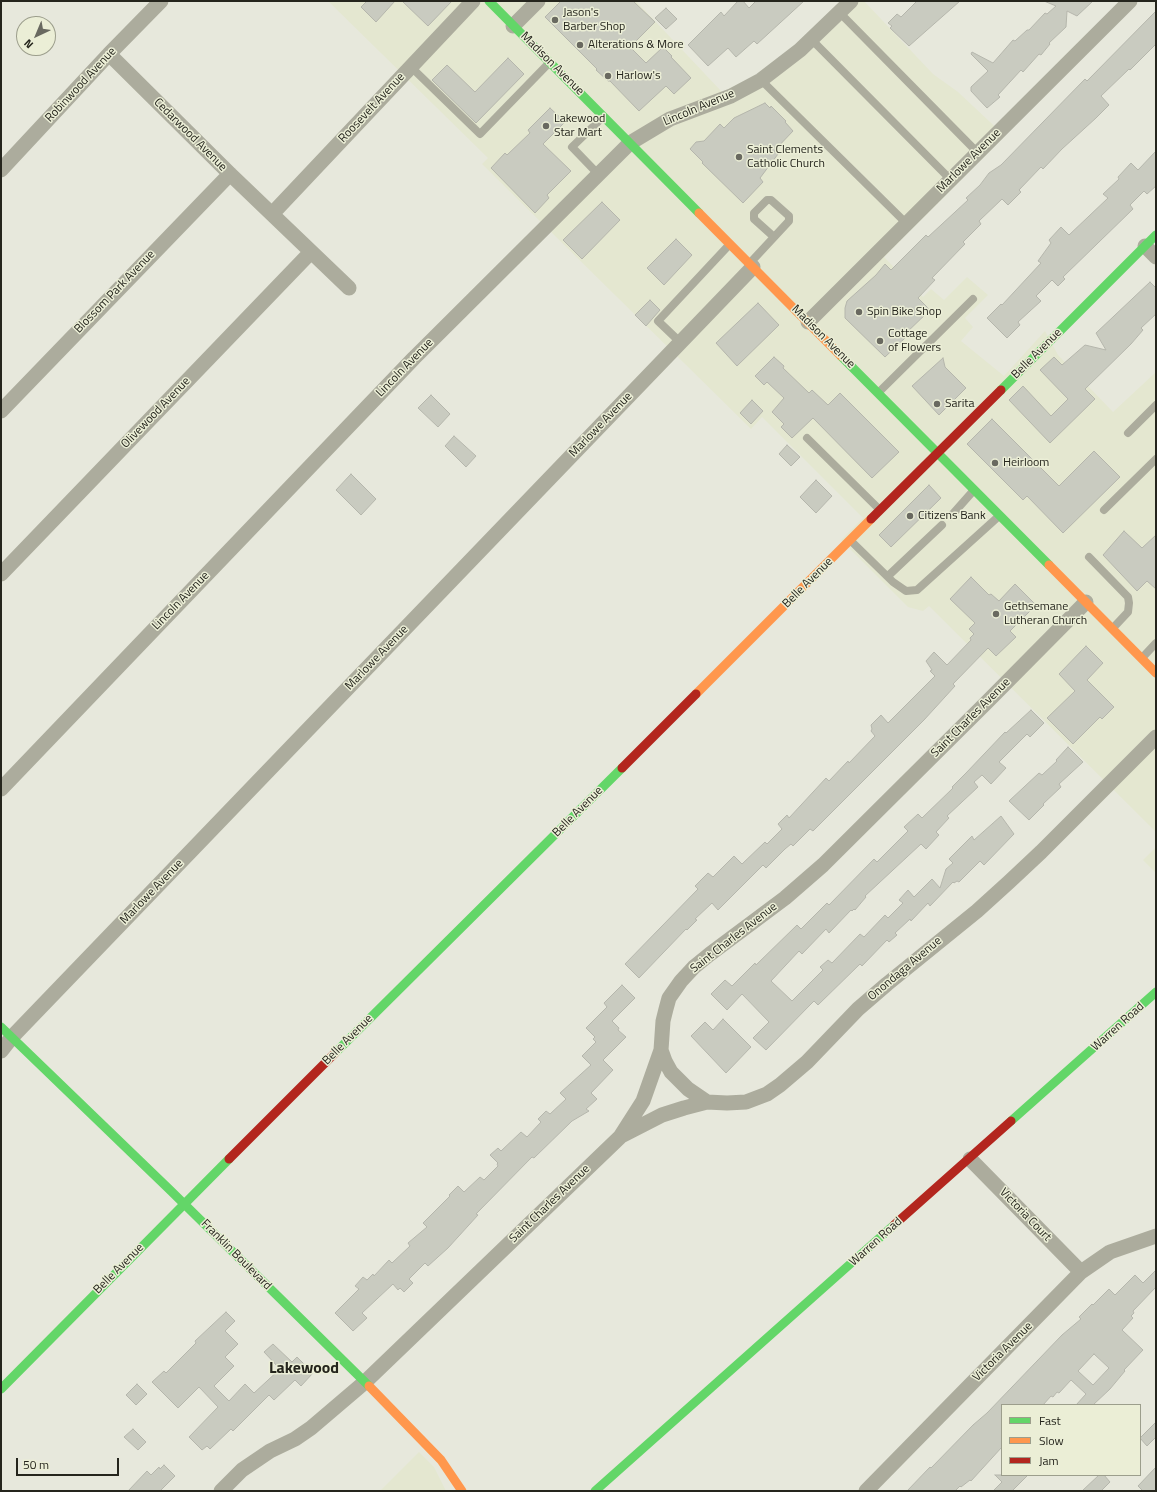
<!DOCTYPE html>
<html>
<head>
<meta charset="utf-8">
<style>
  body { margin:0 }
  #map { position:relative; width:1157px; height:1492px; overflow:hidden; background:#e7e8dc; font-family:"Titillium Web",sans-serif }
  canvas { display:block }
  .frame { position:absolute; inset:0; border:2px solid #25251d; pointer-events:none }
  .legend { position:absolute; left:1001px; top:1404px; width:140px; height:72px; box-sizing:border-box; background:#ebeed6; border:1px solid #9c9e8c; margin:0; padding:5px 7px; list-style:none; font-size:12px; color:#25251d }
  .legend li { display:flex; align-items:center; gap:8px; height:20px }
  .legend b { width:20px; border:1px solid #9c9e8c }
  .north { position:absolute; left:16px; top:16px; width:40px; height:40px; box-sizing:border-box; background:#ebeed6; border:1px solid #9c9e8c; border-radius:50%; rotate:224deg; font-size:11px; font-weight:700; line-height:16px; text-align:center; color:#25251d }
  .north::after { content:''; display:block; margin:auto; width:14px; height:18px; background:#696960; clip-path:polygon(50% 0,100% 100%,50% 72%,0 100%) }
  .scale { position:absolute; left:16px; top:1458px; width:103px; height:18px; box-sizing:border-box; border:2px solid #25251d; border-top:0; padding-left:5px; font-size:12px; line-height:14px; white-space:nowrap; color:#25251d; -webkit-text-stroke:3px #ebeed6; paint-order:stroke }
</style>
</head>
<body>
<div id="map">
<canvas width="1157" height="1492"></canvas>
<div class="frame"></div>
<ul class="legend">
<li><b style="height:5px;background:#63d668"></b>Fast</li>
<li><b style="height:5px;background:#ff974d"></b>Slow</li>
<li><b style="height:5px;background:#b3261e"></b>Jam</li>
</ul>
<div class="north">N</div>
<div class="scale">50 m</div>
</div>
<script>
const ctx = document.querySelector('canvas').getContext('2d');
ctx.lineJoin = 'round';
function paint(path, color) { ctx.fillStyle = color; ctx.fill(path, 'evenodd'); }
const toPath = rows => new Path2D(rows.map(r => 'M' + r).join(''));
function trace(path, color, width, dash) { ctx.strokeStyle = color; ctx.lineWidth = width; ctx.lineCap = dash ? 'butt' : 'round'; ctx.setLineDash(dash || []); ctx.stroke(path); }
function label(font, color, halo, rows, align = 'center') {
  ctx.font = font + ' "Titillium Web",sans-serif'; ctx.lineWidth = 3; ctx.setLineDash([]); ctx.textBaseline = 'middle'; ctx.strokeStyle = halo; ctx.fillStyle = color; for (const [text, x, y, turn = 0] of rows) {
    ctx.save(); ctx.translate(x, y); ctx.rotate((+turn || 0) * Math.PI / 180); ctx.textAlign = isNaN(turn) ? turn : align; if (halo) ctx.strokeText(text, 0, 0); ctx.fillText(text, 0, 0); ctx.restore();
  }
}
const built = toPath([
  [328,1,636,1,722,92,761,73,851,1,864,1,933,74,958,92,1005,136,884,257,923,297,931,289,944,300,967,277,988,295,965,318,973,327,961,341,1004,376,1045,331,1058,355,1113,412,1156,372,1156,832,929,606,923,611,908,607,841,540,863,518,762,417,751,429,482,164,488,158],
  [1156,847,1156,873,1143,860],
  [419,1452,434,1467,446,1491,380,1491]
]);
const building = toPath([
  [367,1,395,1,376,22,361,7,367,1],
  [402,1,452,1,428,26,402,1],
  [561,1,633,1,655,22,630,47,646,63,663,47,672,56,671,57,691,78,674,94,666,86,639,111,610,81,608,81,596,70,597,69,545,17,561,1],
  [738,1,743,1,749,8,756,1,804,1,757,44,754,41,736,57,728,48,708,66,688,45,721,12,724,16,738,1],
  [917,1,960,1,909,46,890,28,892,26,888,23,897,14,901,17,917,1],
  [1044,1,1093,1,1077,16,1067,11,1066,27,1049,43,1050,44,1041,55,1039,54,1023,72,1021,70,998,95,1000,97,987,108,971,91,971,87,988,71,971,54,972,52,993,63,1013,40,1015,41,1027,30,1029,30,1045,13,1047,14,1056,6,1044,1],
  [666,8,677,19,666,29,655,18,666,8],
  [1156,11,1156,44,1130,70,1129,69,1101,96,1109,105,1096,118,1062,149,1043,169,1041,167,1019,190,1021,192,1008,205,1002,199,979,221,981,224,963,242,965,244,932,278,935,280,918,298,930,310,903,336,905,338,885,357,845,318,845,308,847,301,876,275,885,264,891,270,926,235,928,237,968,200,966,198,980,185,989,173,1001,165,1085,79,1087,81,1156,11],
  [508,58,524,74,476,123,432,80,447,65,475,92,508,58],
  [765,103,770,108,771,106,786,121,785,122,793,131,774,151,778,154,760,178,763,182,743,203,702,163,703,162,690,149,696,142,704,141,720,124,724,128,734,118,765,103],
  [550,108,565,122,543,144,571,171,547,195,549,198,535,213,491,168,505,153,507,155,530,133,528,130,550,108],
  [1156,151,1156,186,1147,194,1144,191,1130,205,1133,209,1063,277,1065,279,1058,286,1052,280,1036,296,1041,301,1018,322,1020,325,1007,338,987,318,1001,304,1002,305,1041,263,1038,261,1051,243,1049,240,1061,227,1069,235,1108,198,1103,194,1119,179,1118,177,1131,163,1138,170,1156,151],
  [602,202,620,220,582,259,563,240,602,202],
  [676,239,692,255,664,285,647,268,676,239],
  [1150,282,1156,288,1156,314,1141,328,1143,330,1131,344,1085,389,1095,399,1050,443,1009,400,1023,386,1051,416,1068,399,1040,370,1054,357,1062,365,1085,345,1106,350,1096,333,1150,282],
  [650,300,660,310,646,326,635,315,650,300],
  [758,303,779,325,737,366,716,343,758,303],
  [774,357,784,366,783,368,809,393,812,390,828,405,840,393,899,452,872,478,813,418,792,438,781,427,784,424,772,412,784,398,767,382,764,385,755,376,774,357],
  [943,358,945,367,966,388,939,415,912,386,943,358],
  [431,395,450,414,438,427,418,408,431,395],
  [752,400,763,411,751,424,740,413,752,400],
  [992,419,1059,486,1094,451,1120,477,1063,533,1027,496,1023,500,967,444,992,419],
  [454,436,476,456,466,467,445,446,454,436],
  [787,445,800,457,791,466,779,454,787,445],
  [351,474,376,499,361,515,336,490,351,474],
  [816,480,832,496,816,513,800,497,816,480],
  [929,485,941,498,891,547,879,535,929,485],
  [1124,531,1142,548,1156,535,1156,589,1147,581,1137,591,1103,555,1124,531],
  [971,577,989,595,991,594,999,601,1015,584,1036,605,1010,631,1016,637,996,656,988,648,953,684,955,686,924,720,813,831,810,829,793,846,791,844,785,849,766,868,763,865,718,910,712,903,695,919,697,920,687,930,686,929,639,978,625,964,698,889,695,886,708,873,713,877,734,856,742,864,765,842,767,844,782,829,778,824,787,815,789,818,826,778,829,781,848,761,849,763,875,736,871,731,872,729,871,725,881,715,888,723,935,676,930,671,932,670,926,661,934,652,947,665,971,640,970,638,974,634,969,629,975,623,950,599,971,577],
  [1086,646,1103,663,1087,680,1114,707,1102,719,1100,717,1073,744,1047,718,1075,691,1059,674,1086,646],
  [1031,710,1044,723,1030,737,1027,734,999,762,1006,768,991,784,982,775,974,782,978,787,947,816,949,818,936,832,939,835,926,849,921,844,865,896,866,897,855,910,854,909,852,911,851,910,829,933,826,929,802,954,799,951,771,981,792,1001,823,970,820,967,828,960,832,963,860,934,864,937,885,915,888,918,903,903,899,900,908,890,914,897,932,879,940,888,946,869,953,863,949,859,972,836,974,840,1001,816,1014,834,984,865,980,861,959,882,957,881,954,883,953,882,930,906,928,903,911,921,910,919,895,933,897,935,889,942,887,940,862,966,860,964,818,1005,814,1001,810,1005,766,1050,753,1038,769,1022,742,994,727,1010,711,994,725,980,732,986,755,963,756,965,797,925,801,929,827,903,829,905,874,859,877,862,908,831,904,827,918,814,922,818,953,788,952,787,966,773,1005,732,1006,733,1031,710],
  [1068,747,1083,762,1059,784,1061,787,1043,804,1044,805,1029,820,1009,801,1039,773,1042,775,1057,761,1056,760,1068,747],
  [622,985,635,998,612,1021,619,1028,618,1030,626,1037,603,1060,613,1070,591,1093,597,1099,586,1109,589,1111,572,1121,534,1158,532,1157,476,1214,478,1215,448,1248,428,1266,425,1263,409,1279,413,1283,404,1292,400,1288,398,1290,393,1284,362,1313,367,1318,353,1331,335,1313,359,1289,355,1286,363,1277,367,1280,373,1274,374,1276,389,1260,392,1263,410,1246,408,1243,427,1227,423,1223,450,1196,449,1195,458,1186,464,1192,480,1177,484,1180,498,1166,497,1164,498,1163,490,1155,498,1148,501,1151,521,1132,527,1137,541,1122,538,1119,546,1111,550,1114,566,1099,560,1093,591,1065,582,1056,596,1042,593,1039,595,1037,586,1028,607,1007,604,1003,622,985],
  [723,1019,751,1047,726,1073,691,1036,705,1022,713,1030,723,1019],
  [1156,1270,1156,1287,1133,1311,1134,1313,1131,1316,1133,1318,1122,1330,1143,1350,1124,1370,1125,1371,1110,1389,1093,1405,1076,1405,1086,1394,1071,1380,1059,1393,1057,1392,1053,1397,1051,1396,1043,1405,1002,1405,1002,1447,971,1481,970,1480,961,1487,960,1486,955,1491,907,1491,930,1467,931,1468,973,1425,987,1413,1062,1335,1081,1319,1079,1317,1092,1304,1093,1305,1109,1289,1115,1295,1135,1275,1143,1283,1156,1270],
  [1094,1354,1109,1368,1093,1385,1078,1371,1094,1354],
  [226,1312,235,1321,225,1331,238,1344,225,1357,234,1366,214,1386,229,1401,245,1384,254,1393,280,1369,264,1352,273,1344,292,1362,297,1357,313,1373,301,1386,295,1380,274,1400,269,1395,233,1431,231,1429,210,1449,207,1446,202,1450,189,1437,218,1407,199,1387,178,1408,152,1382,164,1371,166,1373,196,1343,195,1341,226,1312],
  [137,1384,147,1394,136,1405,126,1395,137,1384],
  [1156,1422,1156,1437,1147,1446,1140,1438,1156,1422],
  [133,1429,146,1442,138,1450,124,1437,133,1429],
  [164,1465,175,1476,160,1491,128,1491,147,1471,151,1475,159,1467,160,1469,164,1465],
  [1156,1467,1156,1491,1143,1491,1138,1486,1156,1467],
  [995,1475,1028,1475,1012,1491,993,1491,1002,1482,995,1475],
  [1099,1475,1104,1475,1110,1482,1101,1491,1082,1491,1099,1475]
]);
const lane = toPath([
  [839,12,978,153],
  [811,39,951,180],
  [411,67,480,134,549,63],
  [761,80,907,224],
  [598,174,572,147,603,117],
  [750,263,789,221,789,216,771,200,767,200,754,213,754,219,774,237],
  [680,342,658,321,729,245],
  [879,392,973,299],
  [1128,433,1156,405],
  [807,438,880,510],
  [1104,510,1156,459],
  [951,516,974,490],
  [851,541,893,582,906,591,917,590,999,516],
  [1089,557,1128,597,1129,603,1128,612,1113,628],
  [888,576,942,525],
  [1142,658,1156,643]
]);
const street = toPath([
  [513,26,538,1],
  [109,54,230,174,349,288],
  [1,170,109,54,161,1],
  [272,214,473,1],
  [1145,246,1156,257],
  [808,322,1130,1],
  [1,411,230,174],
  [1,574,311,252],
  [1,789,414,358,630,143,670,119,731,96,761,80,800,50,851,1],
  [661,1050,665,1061,671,1072,688,1089,707,1102],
  [1,1051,12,1037,753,267],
  [621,1136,662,1115,684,1108,707,1102,727,1103,746,1102,767,1094,780,1085,807,1062,858,1009,887,984,977,911,1009,882,1041,852,1156,737],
  [970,1159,1081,1272],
  [221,1491,242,1470,270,1451,295,1439,311,1428,365,1382,620,1137,643,1101,661,1050,663,1021,666,1009,669,998,681,981,694,967,710,954,785,898,823,865,987,702,1086,602],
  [866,1491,1081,1272,1110,1252,1156,1236]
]);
const fast = toPath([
  [489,1,699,213],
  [841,356,1049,565],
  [1001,390,1156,235],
  [1,1027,171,1191,369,1386],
  [335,1053,622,768],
  [1011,1121,1156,992],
  [1,1389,229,1159],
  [595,1491,894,1225]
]);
const slow = toPath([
  [699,213,841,356],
  [1049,565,1156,673],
  [696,694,871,519],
  [369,1386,441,1460,462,1491]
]);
const jam = toPath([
  [871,519,1001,390],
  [622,768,696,694],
  [229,1159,335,1053],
  [894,1225,1011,1121]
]);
const markers = [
  [555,20,4,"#696960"],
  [580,45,4,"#696960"],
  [608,76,4,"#696960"],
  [546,126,4,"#696960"],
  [739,157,4,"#696960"],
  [859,312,4,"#696960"],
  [880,341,4,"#696960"],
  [937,404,4,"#696960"],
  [995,463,4,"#696960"],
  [910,516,4,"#696960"],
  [996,614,4,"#696960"]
];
const poiNames = [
  ["Jason's",563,13],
  ["Barber Shop",563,27],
  ["Alterations & More",588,45],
  ["Harlow's",616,76],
  ["Lakewood",554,119],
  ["Star Mart",554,133],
  ["Saint Clements",747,150],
  ["Catholic Church",747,164],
  ["Spin Bike Shop",867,312],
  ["Cottage",888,334],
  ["of Flowers",888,348],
  ["Sarita",945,404],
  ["Heirloom",1003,463],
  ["Citizens Bank",918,516],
  ["Gethsemane",1004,607],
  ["Lutheran Church",1004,621]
];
const streetNames = [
  ["Madison Avenue",552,64,45],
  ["Robinwood Avenue",81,85,-47],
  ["Roosevelt Avenue",372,108,-47],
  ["Lincoln Avenue",699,108,-23],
  ["Cedarwood Avenue",190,135,45],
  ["Marlowe Avenue",969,161,-45],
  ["Blossom Park Avenue",115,292,-46],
  ["Madison Avenue",823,337,45],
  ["Belle Avenue",1037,354,-45],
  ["Lincoln Avenue",405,368,-46],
  ["Olivewood Avenue",156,413,-46],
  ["Marlowe Avenue",601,425,-46],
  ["Belle Avenue",808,583,-45],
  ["Lincoln Avenue",181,601,-46],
  ["Marlowe Avenue",377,658,-46],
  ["Saint Charles Avenue",971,718,-45],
  ["Belle Avenue",578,812,-45],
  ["Marlowe Avenue",152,892,-46],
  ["Saint Charles Avenue",734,938,-38],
  ["Onondaga Avenue",905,969,-40],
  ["Warren Road",1118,1027,-42],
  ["Belle Avenue",348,1040,-45],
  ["Saint Charles Avenue",550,1204,-44],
  ["Victoria Court",1025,1215,46],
  ["Warren Road",876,1242,-42],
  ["Franklin Boulevard",236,1255,45],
  ["Belle Avenue",119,1269,-45],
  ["Victoria Avenue",1003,1352,-45]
];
const districtNames = [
  ["Lakewood",304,1369]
];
paint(built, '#e4e7d0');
paint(building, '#c9cbc0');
trace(building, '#b5b6ac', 1);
trace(lane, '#acac9d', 8);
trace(street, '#acac9d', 15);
trace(fast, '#63d668', 9);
trace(slow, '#ff974d', 9);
trace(jam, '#b3261e', 9);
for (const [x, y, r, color] of markers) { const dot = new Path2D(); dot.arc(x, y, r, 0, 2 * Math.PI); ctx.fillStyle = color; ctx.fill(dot); trace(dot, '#ebeed6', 1.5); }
label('12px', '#25251d', '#ebeed6', poiNames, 'left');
label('12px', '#25251d', '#ebeed6', streetNames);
label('bold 16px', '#25251d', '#ebeed6', districtNames);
</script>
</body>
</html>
